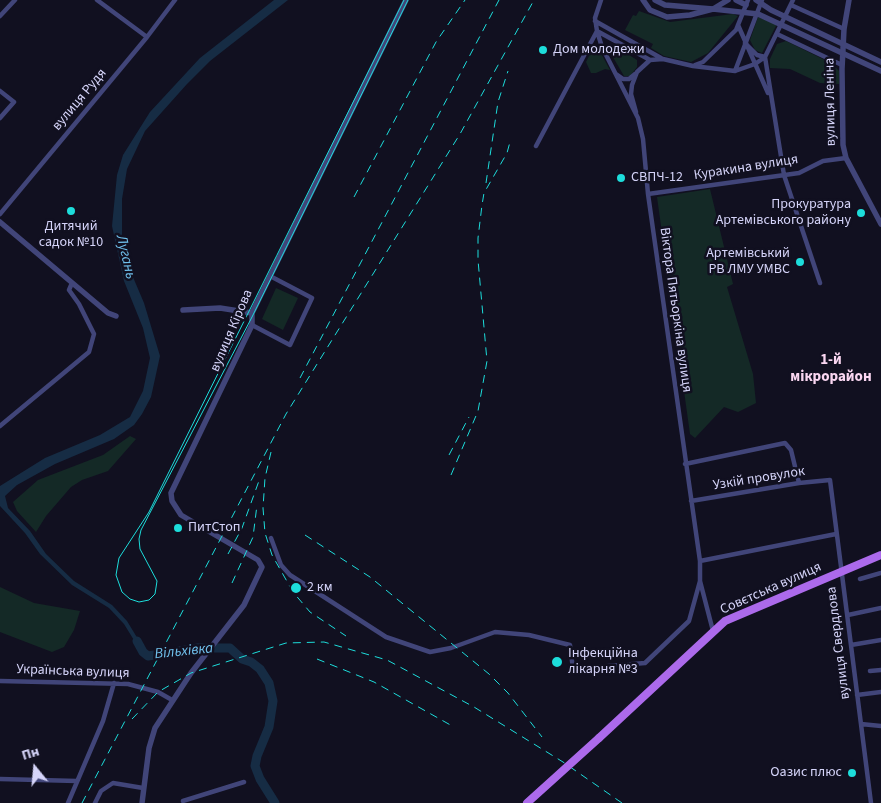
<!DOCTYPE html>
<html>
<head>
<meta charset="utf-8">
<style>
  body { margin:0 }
  #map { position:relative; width:881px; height:803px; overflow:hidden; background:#111020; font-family:"Source Sans 3",sans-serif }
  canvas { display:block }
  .north { position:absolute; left:10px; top:743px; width:50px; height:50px; -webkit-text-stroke:4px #111020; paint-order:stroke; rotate:343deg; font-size:14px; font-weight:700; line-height:20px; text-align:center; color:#d5d4f9 }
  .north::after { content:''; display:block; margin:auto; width:18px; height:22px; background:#d5d4f9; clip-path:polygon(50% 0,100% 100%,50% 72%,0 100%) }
</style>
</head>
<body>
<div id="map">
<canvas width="881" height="803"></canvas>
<div class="north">Пн</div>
</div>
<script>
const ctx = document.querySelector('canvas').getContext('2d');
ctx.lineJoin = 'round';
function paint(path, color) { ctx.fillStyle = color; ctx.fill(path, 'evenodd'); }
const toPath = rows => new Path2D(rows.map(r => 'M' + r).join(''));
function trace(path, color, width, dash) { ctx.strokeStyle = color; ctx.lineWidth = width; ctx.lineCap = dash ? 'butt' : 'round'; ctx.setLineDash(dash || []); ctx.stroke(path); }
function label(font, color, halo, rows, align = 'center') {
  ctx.font = font + ' "Source Sans 3",sans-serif'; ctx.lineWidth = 5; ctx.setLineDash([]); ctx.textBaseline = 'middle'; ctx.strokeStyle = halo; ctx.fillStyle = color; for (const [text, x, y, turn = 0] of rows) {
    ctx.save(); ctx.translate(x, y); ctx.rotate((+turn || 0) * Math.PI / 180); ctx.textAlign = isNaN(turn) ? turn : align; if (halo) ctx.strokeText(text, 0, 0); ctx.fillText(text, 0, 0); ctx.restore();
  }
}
const green = toPath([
  [639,11,670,22,733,14,738,16,708,53,691,62,664,56,651,48,653,44,625,30,633,15,636,16],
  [758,17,777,24,762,53,755,50,750,40],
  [786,41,833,64,839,71,839,84,820,83,790,69,770,68,770,59,777,44],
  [596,48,598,48,610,70,605,69,596,73,591,73,586,62,592,50],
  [612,49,621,50,637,60,637,67,630,76,624,76,610,52],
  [710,189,733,284,727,287,753,374,756,403,738,412,724,407,695,438,690,434,657,197],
  [276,288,298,298,283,330,262,319],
  [130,436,136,439,108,471,82,480,71,487,46,516,36,532,17,511,13,502,38,480,103,455],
  [0,587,34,603,80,611,74,630,64,647,52,652,0,632]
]);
const water = toPath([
  [274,0,288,0,210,61,187,84,145,131,127,169,122,199,122,235,127,263,144,303,160,356,151,397,142,414,134,425,114,439,55,464,17,485,5,496,8,508,30,531,46,554,74,581,112,605,127,621,144,649,140,650,124,624,109,608,72,585,40,554,25,533,0,506,0,486,45,458,100,435,130,417,143,391,150,358,143,328,124,281,112,226,117,175,123,155,150,112,200,58]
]);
const river = toPath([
  [137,641,143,652,148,656,198,648,230,648,242,659,251,662,260,669,269,683,273,701,269,727,257,756,255,766,260,779,275,803]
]);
const minor = toPath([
  [97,0,147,37],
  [601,0,595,18,597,31,602,47,638,118,643,139,648,194,700,561,700,581,713,631],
  [791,5,844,29],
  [0,16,15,0],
  [595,21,661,58],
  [738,25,768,93],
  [777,34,842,65],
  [745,43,757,55,765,57,784,175,820,283],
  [695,65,703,62,736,30,748,0],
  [735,71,762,0],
  [616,74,623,79,629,79,635,74],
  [0,91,14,102,0,118],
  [636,112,631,94,632,85,637,72,650,60,663,59,693,66,735,71,755,64,765,57,793,0],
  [536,146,597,31,650,60],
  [648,194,799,173,823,161,846,158],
  [0,214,147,37,175,0],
  [252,325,290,345,312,298,270,276],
  [0,426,89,352,94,334,79,304,69,290,72,283],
  [685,464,785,443,791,450,799,483],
  [691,501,799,483,830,480,871,803],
  [271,538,281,565,290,575,386,637,430,652,451,648,495,632,529,635,570,645,573,669,645,663,689,621,700,581],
  [700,561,836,534],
  [860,579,881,573],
  [848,615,881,608],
  [851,645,881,640],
  [870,671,881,670],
  [0,681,128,684,158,692,172,700],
  [857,695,881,692],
  [861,724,881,726],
  [0,779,77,781],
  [183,801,244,782],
  [68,803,103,721,114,683],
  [95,803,101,791,113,783,143,788]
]);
const tertiary = toPath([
  [655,0,665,5,713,9,728,0],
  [736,0,746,5],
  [849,0,844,29,842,69,843,145,846,158,881,224],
  [0,222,108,313,116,316],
  [183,310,220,308,252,313],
  [142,803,149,748,155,728,191,673,244,605,262,567,258,560,181,515,172,501,171,493,252,325,252,313,406,0]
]);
const primary = toPath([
  [599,738,725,621,881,555]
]);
const tram = toPath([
  [404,0,149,512,119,558,116,575,122,592,130,599,139,602,149,600,155,594,157,581,140,549,139,539,141,530,252,317,408,0]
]);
const rail = toPath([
  [486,183,498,102,508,71],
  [354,197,436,42,465,0],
  [300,378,499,0],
  [271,452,265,478,263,508,265,533,272,555,293,592,310,612,346,636],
  [449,455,469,417],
  [451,475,478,411,487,361,478,260,478,238,482,205,484,193,507,153,510,142],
  [305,535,370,577,489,674,508,693,542,737],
  [228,554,242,528,260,478],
  [232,583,253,537,257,505],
  [317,659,374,682,454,727],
  [132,719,158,692,191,673,286,643,324,642,387,660,474,707,563,762,622,803],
  [82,803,286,414,460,134,534,0]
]);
const tertiaryBridge = toPath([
  [643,0,650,10,667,17,690,15,713,9,758,14,881,71],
  [756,0,771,10,881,62]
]);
const primaryBridge = toPath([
  [527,803,599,738]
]);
const markers = [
  [543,50,5,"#1ddddb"],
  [621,178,5,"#1ddddb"],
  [71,211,5,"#1ddddb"],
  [861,213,5,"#1ddddb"],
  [800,262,5,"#1ddddb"],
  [178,528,5,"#1ddddb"],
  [296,588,6,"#1ddddb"],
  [557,662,6,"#1ddddb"],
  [852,773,5,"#1ddddb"]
];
const poiNames = [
  ["Дом молодежи",553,50],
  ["СВПЧ-12",631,178],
  ["Прокуратура",851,205,"right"],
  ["Артемівського району",851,221,"right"],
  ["Дитячий",71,227,"center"],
  ["садок №10",71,243,"center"],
  ["Артемівський",790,254,"right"],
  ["РВ ЛМУ УМВС",790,270,"right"],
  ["ПитСтоп",188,528],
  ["2 км",307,588],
  ["Інфекційна",568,654],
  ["лікарня №3",568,670],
  ["Оазис плюс",842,773,"right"]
];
const streetNames = [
  ["вулиця Рудя",80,100,-50],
  ["вулиця Леніна",831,102,-91],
  ["Куракина вулиця",746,168,-9],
  ["Віктора Пятьоркіна вулиця",675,310,82],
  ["вулиця Кірова",232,331,-67],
  ["Узкій провулок",759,479,-9],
  ["Совєтська вулиця",771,589,-24],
  ["вулиця Свердлова",839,643,-97],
  ["Українська вулиця",73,672,2]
];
const waterNames = [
  ["Лугань",125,257,77],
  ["Вільхівка",184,652,-6]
];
const neighbourhoodNames = [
  ["1-й",831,361],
  ["мікрорайон",831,378]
];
paint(green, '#142926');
paint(water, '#162c44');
trace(river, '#162c44', 9);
trace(minor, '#414579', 4.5);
trace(tertiary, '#414579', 5.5);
trace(primary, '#ac6aeb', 8);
trace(tram, '#1ddddb', 1);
trace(rail, '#1ddddb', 1, [8, 6]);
trace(tertiaryBridge, '#414579', 5.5);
trace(primaryBridge, '#ac6aeb', 8);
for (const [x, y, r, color] of markers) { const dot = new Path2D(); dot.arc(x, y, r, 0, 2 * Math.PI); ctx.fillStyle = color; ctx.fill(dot); trace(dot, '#111020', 2); }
label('14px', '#d5d4f9', '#111020', poiNames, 'left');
label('14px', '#d5d4f9', '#111020', streetNames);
label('italic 15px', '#70c0ec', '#111020', waterNames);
label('bold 15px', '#fad6f1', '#111020', neighbourhoodNames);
</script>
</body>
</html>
